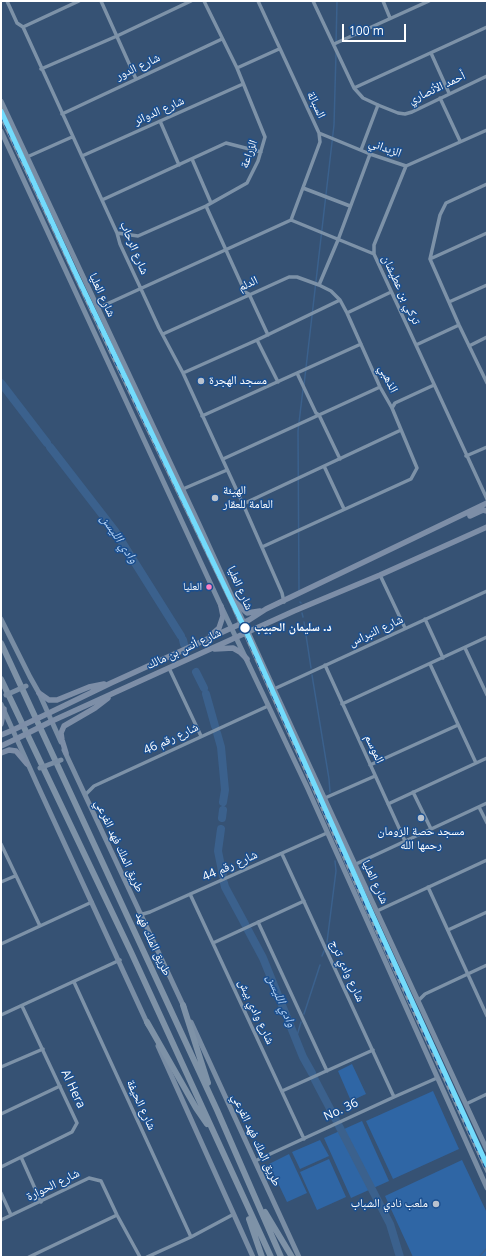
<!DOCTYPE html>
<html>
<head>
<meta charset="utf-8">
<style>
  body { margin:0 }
  #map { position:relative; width:488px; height:1258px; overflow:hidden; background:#365274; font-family:"Open Sans",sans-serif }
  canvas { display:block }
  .frame { position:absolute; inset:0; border:2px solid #fff; pointer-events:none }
  .scale { position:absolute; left:342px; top:24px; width:64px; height:18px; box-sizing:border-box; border:2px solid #fff; border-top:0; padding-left:5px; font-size:12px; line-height:14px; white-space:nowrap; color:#fff; -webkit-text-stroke:3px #1b4f8f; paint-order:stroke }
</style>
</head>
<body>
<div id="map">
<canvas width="488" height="1258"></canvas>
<div class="frame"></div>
<div class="scale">100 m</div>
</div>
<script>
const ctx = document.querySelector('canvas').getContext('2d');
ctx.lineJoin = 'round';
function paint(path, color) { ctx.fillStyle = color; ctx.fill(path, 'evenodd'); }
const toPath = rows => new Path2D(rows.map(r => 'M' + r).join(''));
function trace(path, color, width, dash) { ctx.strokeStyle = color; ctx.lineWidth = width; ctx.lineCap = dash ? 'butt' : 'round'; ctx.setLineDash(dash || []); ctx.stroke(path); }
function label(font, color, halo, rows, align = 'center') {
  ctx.font = font + ' "Open Sans","Noto Naskh Arabic",sans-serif'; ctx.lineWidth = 3; ctx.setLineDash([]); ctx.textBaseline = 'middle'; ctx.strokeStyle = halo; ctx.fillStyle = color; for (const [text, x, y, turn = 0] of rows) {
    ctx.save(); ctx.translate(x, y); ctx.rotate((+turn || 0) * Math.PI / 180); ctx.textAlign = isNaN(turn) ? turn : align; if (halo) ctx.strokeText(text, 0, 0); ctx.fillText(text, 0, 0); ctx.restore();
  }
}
const green = toPath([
  [352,1064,366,1094,351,1101,338,1071],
  [433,1091,459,1149,393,1179,366,1121],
  [362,1121,389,1181,351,1198,324,1138],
  [320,1140,329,1156,300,1169,292,1152],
  [289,1154,307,1193,287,1202,269,1164],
  [329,1159,346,1197,317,1210,300,1172],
  [462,1160,487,1213,487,1257,413,1257,385,1196]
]);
const stream = toPath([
  [336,45,337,1],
  [304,385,334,125,336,53],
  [299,591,298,431,303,389],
  [300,602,301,603],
  [302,613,303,617],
  [304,622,311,668],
  [312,675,329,779,330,792],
  [332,824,333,836],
  [327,942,336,871,335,861],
  [322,956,324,951],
  [304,1014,320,965],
  [296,1039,301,1022],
  [479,1257,487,1248]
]);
const river = toPath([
  [1,383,47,443],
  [50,447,115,531,181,636],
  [183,640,184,644],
  [196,672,204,688],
  [206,694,215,726],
  [217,733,221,747,225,790,223,802],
  [222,818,223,810],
  [221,829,218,851,223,876],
  [224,883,225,887,245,924],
  [248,930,263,958,303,1057,312,1073],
  [315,1080,336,1120],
  [339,1126,390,1224,400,1257]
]);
const minor = toPath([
  [7,1,17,23,23,27,117,233,120,244,141,289,159,328,183,373,243,504,282,593,284,602],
  [101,1,136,79],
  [258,1,319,133,320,142,291,220],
  [313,1,354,88,363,98,378,105,398,113,405,114,412,112,487,76],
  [383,1,390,18],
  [23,27,79,1],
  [334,44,429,1],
  [431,53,449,93],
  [237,68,279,49],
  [41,69,117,36,191,1],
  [354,88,487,27],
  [440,98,460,141],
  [62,114,222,39],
  [160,121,179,165],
  [319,133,370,154,406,166,487,130],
  [361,150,378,105],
  [82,156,243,84],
  [27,157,72,137],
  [192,159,211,203],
  [303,188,350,206],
  [102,200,226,143,261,152],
  [206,206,245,292,249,294,268,335],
  [117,233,138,236,206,206,247,183,258,161,265,137,237,68,204,1],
  [374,254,374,245,406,166],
  [430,259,459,325,487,383],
  [430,259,440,215,446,203,487,184],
  [430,259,487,233],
  [319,285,338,240,370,154],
  [449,302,487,285],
  [98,308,291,220,374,254,487,499],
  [347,313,391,292],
  [163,334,289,277,297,277,319,285,331,291,340,300,347,313,380,387,392,408,417,468,411,479,262,547],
  [257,340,278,382],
  [416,345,459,325],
  [469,346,487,337],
  [183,373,257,340,340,300],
  [297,373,316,413,319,415,340,459],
  [392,408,395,403,434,385],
  [202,416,361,344],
  [466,456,487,447],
  [223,459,380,387],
  [324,466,344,509],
  [183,489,227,470],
  [243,504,401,430],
  [380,575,405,628],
  [425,619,443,658],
  [465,648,487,695],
  [430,664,476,763],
  [325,665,405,841],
  [169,668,201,736],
  [274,689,487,591],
  [342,704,487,637],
  [370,765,458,725],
  [413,792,431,829],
  [85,795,94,786,268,706],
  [325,798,375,776],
  [388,804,487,758],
  [479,807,487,823],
  [1,844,40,926],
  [282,854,394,1097],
  [356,864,487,803],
  [1,882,15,876],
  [428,887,487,1016],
  [190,894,304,1139],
  [377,911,487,860],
  [140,913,143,914,150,912,327,833],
  [258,922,327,1071],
  [448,930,487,912],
  [213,943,304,901],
  [1,944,92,902],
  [74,982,191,1237],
  [418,1001,425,994,487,965],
  [1,1015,120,960],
  [1,1067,43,1049],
  [282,1091,373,1050],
  [466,1104,487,1094],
  [1,1114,60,1086],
  [21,1157,41,1202],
  [255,1161,394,1097,437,1078],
  [1,1167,72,1132,77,1123,22,1006],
  [1,1193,11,1215],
  [1,1220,89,1178,101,1181,117,1215,140,1257],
  [29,1257,117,1215],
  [147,1257,191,1237,234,1214]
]);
const secondary = toPath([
  [1,101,199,524,274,689,487,1150],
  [1,131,221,606,307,787,487,1188],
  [1,619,30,677,39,693,61,742],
  [1,704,37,784,148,1025],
  [64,750,184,1007],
  [191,1022,299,1257],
  [158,1046,253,1257]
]);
const primary = toPath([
  [470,516,483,510,487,511],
  [234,601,247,613,260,611],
  [211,635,219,628,223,616,221,606],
  [215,649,233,648,240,652,247,659],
  [39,693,49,700,57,700,89,687,104,684],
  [49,713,111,683,249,620,266,609,487,503],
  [52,721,294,611,380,575,487,527],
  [1,724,4,709],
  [1,735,13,730],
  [1,746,16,739],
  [1,753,9,750,16,751,27,764],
  [66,753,62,740,61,733,64,726,95,708,108,698]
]);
const motorway = toPath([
  [1,643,217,1110,281,1257],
  [1,679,131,952,271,1257],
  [183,1005,208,1083],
  [147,1022,196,1108,207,1124],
  [265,1212,292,1257],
  [249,1219,262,1257]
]);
const rail = toPath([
  [1,117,114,360,231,603,370,917,487,1172]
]);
const secondaryBridge = toPath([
  [6,695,26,686],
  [40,768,61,760]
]);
const primaryBridge = toPath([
  [13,730,49,713],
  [16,739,52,721]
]);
const metro1 = toPath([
  [1,111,76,274,245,629,373,916,487,1165]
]);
const markers = [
  [201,381,4,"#b9c2ce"],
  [215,498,4,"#b9c2ce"],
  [209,587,3.5,"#ff80c5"],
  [245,628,5.5,"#fff"],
  [421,818,4,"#b9c2ce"],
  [436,1204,4,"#b9c2ce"]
];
const busNames = [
  ["العليا",202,587]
];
const streetNames = [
  ["شارع الدور",138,67,-25],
  ["أحمد الأنصاري",437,88,-25],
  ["السبالة",316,105,65],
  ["شارع الدوائر",159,111,-24],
  ["الزبداني",385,148,20],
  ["الزراعة",249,154,-70],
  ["شارع الرحاب",134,248,67],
  ["الدلم",248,284,-25],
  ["تركي بن عطيشان",401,290,65],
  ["شارع العليا",102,295,65],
  ["الذهبي",388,379,64],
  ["شارع العليا",240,588,66],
  ["شارع النبراس",376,631,-25],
  ["شارع أنس بن مالك",184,649,-25],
  ["شارع رقم 46",171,739,-25],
  ["الموسم",374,749,65],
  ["طريق الملك فهد الفرعي",119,846,65],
  ["شارع رقم 44",230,866,-24],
  ["شارع العليا",375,882,65],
  ["طريق الملك فهد",153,944,65],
  ["شارع وادي ترج",347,971,65],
  ["شارع وادي بيش",256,1012,65],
  ["Al Hera",73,1089,65],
  ["شارع الحيفة",141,1105,65],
  ["No. 36",341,1110,-25],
  ["طريق الملك فهد الفرعي",256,1140,65],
  ["شارع الحوارة",53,1185,-26]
];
const poiNames = [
  ["مسجد الهجرة",209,381],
  ["الهيئة",223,491],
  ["العامة للعقار",223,505],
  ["مسجد حصة الزومان",421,832,"center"],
  ["رحمها الله",421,846,"center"],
  ["ملعب نادي الشباب",428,1204,"right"]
];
const stopNames = [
  ["د. سليمان الحبيب",254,628]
];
const waterNames = [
  ["وادي الليسن",119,539,56],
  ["وادي الليسن",281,1001,67]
];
paint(green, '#2f66a5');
trace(stream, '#3b618d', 1.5);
trace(river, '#3b618d', 8);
trace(minor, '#7d92a8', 3.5);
trace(secondary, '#798da4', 5);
trace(primary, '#7d8ea7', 5.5);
trace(motorway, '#7e92a7', 6);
trace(rail, '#7e92a7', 3);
trace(rail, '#1b4f8f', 1.5, [4.5]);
trace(secondaryBridge, '#798da4', 5);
trace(primaryBridge, '#7d8ea7', 5.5);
trace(metro1, '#73dbfc', 5);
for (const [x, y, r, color] of markers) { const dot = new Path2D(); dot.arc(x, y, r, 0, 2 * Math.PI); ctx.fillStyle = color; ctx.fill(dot); trace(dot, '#1b4f8f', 1.5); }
label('11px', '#fff', '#1b4f8f', busNames, 'right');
label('12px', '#fff', '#1b4f8f', streetNames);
label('12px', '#fff', '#1b4f8f', poiNames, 'left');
label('bold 12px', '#fff', '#1b4f8f', stopNames, 'left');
label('italic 13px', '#b5d3f5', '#1b4f8f', waterNames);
</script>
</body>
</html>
